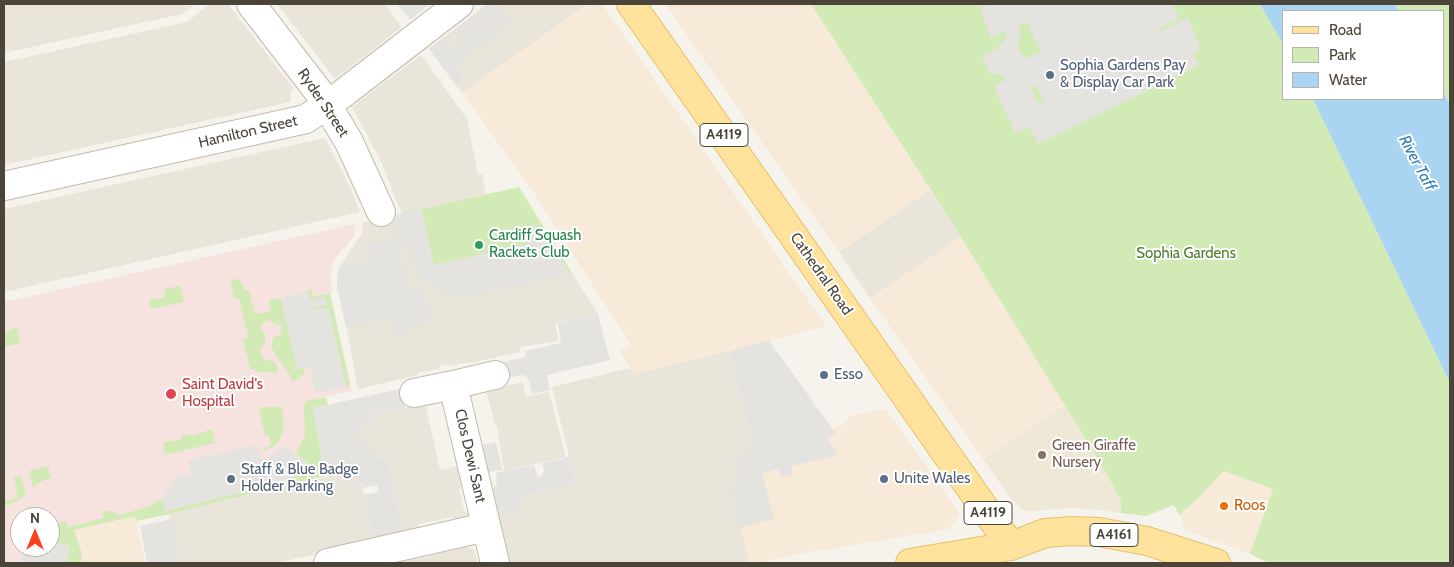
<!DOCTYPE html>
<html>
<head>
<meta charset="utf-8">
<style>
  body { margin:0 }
  #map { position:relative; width:1454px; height:567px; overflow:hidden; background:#f6f3ec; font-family:Cabin,sans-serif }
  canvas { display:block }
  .frame { position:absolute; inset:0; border:5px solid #4b4439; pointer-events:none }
  .legend { position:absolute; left:1282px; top:10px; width:162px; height:90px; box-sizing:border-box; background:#fff; border:1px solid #b7b4b0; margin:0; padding:6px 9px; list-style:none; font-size:15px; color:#4b4439 }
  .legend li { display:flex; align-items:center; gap:10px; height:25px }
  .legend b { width:25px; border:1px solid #b7b4b0 }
  .north { position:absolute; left:10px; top:507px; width:50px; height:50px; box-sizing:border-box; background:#fff; border:1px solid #b7b4b0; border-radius:50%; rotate:0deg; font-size:14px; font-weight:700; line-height:20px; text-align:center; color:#4b4439 }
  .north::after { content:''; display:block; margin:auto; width:18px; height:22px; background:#fc3f1d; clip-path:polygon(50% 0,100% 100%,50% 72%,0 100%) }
</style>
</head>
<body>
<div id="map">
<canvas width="1454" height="567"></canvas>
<div class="frame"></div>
<ul class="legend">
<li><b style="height:6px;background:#ffe39c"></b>Road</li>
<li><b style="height:14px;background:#d2eab5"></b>Park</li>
<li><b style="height:14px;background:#a9d4f2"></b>Water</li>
</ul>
<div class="north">N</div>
</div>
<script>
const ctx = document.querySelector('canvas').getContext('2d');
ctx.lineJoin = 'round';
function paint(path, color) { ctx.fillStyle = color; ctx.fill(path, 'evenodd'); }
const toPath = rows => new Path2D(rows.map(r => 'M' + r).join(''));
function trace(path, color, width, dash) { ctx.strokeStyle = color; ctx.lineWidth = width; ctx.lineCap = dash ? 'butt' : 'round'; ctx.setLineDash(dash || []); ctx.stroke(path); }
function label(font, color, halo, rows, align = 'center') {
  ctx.font = font + ' Cabin,sans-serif'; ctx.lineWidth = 4; ctx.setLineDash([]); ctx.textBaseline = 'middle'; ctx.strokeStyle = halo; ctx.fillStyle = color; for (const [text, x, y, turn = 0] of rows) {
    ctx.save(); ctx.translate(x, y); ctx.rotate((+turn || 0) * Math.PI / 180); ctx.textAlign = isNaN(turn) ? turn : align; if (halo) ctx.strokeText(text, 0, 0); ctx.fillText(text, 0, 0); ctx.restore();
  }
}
const residential = toPath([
  [4,4,195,4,182,14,4,53],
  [210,4,228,4,293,88,290,94,290,102,4,165,4,62,187,22],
  [277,4,385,4,402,27,335,79],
  [487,4,588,4,462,93,429,49],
  [421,55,467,119,478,175,482,174,486,194,402,214,380,159,352,107],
  [325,138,350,187,360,212,4,292,4,209],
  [930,190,961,237,870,298,839,252],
  [386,217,456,298,572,273,598,314,555,323,559,341,519,347,520,352,470,363,469,362,449,366,448,364,439,366,439,369,418,373,418,375,358,389,337,278,339,267,363,232,362,223],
  [730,351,753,444,752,447,740,451,741,482,729,485,750,563,509,563,498,517,517,512,517,509,521,495,576,484,552,387,630,368,634,373],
  [523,382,526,397,549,392,566,457,504,471,497,426,495,425,486,390],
  [425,403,440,470,462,465,464,480,459,490,464,511,469,514,467,517,460,522,451,517,419,524,413,533,404,535,387,458,375,460,364,447,359,426,373,423,370,409,376,408,378,414],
  [355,470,361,483,375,541,276,563,181,563,169,514],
  [465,547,474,549,478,563,398,563]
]);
const commercial = toPath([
  [588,4,602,4,826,326,769,341,833,429,850,419,849,416,886,409,960,514,950,529,789,556,761,563,750,563,729,485,741,482,735,456,740,451,752,447,753,444,730,351,634,374,620,351,631,345,536,196,462,93],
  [665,4,811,4,930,190,839,252],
  [961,237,1065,405,983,459,870,298],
  [1224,471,1273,489,1250,554,1185,530,1179,515,1193,503],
  [135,516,145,563,80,563,82,554,74,530]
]);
const education = toPath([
  [1065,405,1121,500,1121,513,1090,509,1071,508,1033,511,1024,510,1012,500,983,459]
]);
const medical = toPath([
  [355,224,354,236,334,260,330,279,332,293,330,294,352,391,306,401,317,478,169,514,136,521,135,516,74,530,82,554,80,563,4,563,4,302],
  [20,517,50,517,50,547,20,547]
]);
const green = toPath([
  [811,4,1260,4,1283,44,1283,99,1313,99,1450,383,1450,563,1269,563,1250,554,1273,489,1224,471,1193,503,1179,515,1174,505,1146,516,1121,513,1121,500,1093,451,961,237],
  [1394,4,1450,4,1450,105,1443,91,1443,11,1399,11],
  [519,187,572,273,456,298,422,278,386,217],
  [239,279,245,290,249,290,255,314,271,311,269,300,281,298,297,369,303,368,304,372,304,374,293,382,289,374,271,347,274,336,280,336,282,325,275,325,270,320,261,324,261,328,265,335,266,342,262,346,260,352,264,359,275,362,278,368,277,373,256,372,255,369,250,369,243,339,248,337,239,298,234,299,230,280],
  [180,286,184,302,151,309,149,300,165,297,164,289],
  [311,289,313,297,330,293,350,386,346,387,328,308,314,311,314,308,325,297,310,300,307,290],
  [17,328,20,343,4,347,4,332],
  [326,397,328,405,313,408,325,476,169,514,136,521,135,516,74,530,82,554,80,563,66,563,70,546,57,543,58,537,57,527,60,522,66,520,68,527,104,518,102,511,110,511,120,515,150,506,162,498,165,511,283,482,308,463,296,454,305,435,304,408,305,401],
  [264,407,282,407,284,426,281,437,277,443,273,447,264,451,263,448,271,446,269,435,265,436,259,409,264,408],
  [212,429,215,443,165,455,163,443,182,439,181,436,190,434,191,436],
  [48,466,51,478,40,482,33,488,29,471],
  [21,476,26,495,17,501,4,506,4,501,18,498,14,477]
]);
const parking = toPath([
  [397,4,430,4,410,20],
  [487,4,498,4,511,24,458,62,460,64,456,67,465,78,455,84,429,49,442,39,450,48,455,47,463,42,454,30,473,15,482,27,487,24,478,11],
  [990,4,1172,4,1179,19,1159,28,1161,31,1188,18,1201,50,1193,54,1199,65,1038,144,1030,127,1015,133,994,86,1006,80,998,73,990,74,982,56,998,48,1007,36,1005,31,991,38,980,8],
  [1026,21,1041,52,1025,59,1018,47,1020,33,1019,25],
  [1035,85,1044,102,1044,103,1037,102,1034,98,1032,91,1032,87],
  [422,210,434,265,531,243,528,229,540,226,570,274,456,298,422,278,386,217],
  [397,239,409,288,423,286,431,323,405,328,407,338,397,340,393,325,390,319,386,319,346,328,337,287,337,278,339,267,370,260,367,244],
  [308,291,310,300,325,297,327,305,314,308,314,310,328,308,346,387,315,393,310,367,297,369,281,298],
  [598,314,610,360,547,375,550,390,532,394,529,380,526,376,522,375,497,380,493,364,526,357,525,351,561,343,558,323],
  [769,340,835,433,827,439,837,452,835,456,791,466,793,475,781,478,778,469,762,474,775,521,768,520,740,528,729,485,741,482,735,456,740,451,752,447,753,444,730,351],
  [400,389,405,408,377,414,376,408,370,409,373,423,359,426,364,446,371,445,375,460,387,458,404,535,375,541,364,495,378,492,377,485,362,488,361,483,358,483,354,470,325,476,313,408],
  [496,442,502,470,488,472,482,445],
  [258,445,261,459,272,455,283,446,308,463,294,477,283,482,165,511,162,498,176,475,191,474,188,460],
  [569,457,576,484,521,495,523,507,517,509,518,512,498,517,492,488,496,486,497,484,496,473,534,465,538,478,542,475,544,471,542,463],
  [171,519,181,563,147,563,140,526],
  [50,542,70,546,66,563,21,563,24,547,50,547]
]);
const water = toPath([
  [1260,4,1394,4,1399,11,1283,11,1283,44],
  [1443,91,1450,105,1450,383,1313,99,1443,99]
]);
const minor = toPath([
  [251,4,321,95,349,142,381,212],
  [4,186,306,119,341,95,459,4],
  [453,385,495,375],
  [414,393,453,385,495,563],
  [328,563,486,527]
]);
const major = toPath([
  [631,4,1011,546],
  [910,563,1011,546,1045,533,1072,531,1099,532,1147,541,1216,563]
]);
const markers = [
  [1050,75,5,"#5c6f8a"],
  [479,245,5,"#2e9e5b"],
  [824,375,5,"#5c6f8a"],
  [171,394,6,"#e0444e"],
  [1042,455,5,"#8d6e63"],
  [231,479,5,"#5c6f8a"],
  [884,479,5,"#5c6f8a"],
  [1224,506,5,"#e8710a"]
];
const shields = [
  [724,135,48],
  [988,513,48],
  [1114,535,48]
];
const shieldNames = [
  ["A4119",724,135],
  ["A4119",988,513],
  ["A4161",1114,535]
];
const serviceNames = [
  ["Sophia Gardens Pay",1060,66],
  ["& Display Car Park",1060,83],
  ["Esso",834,375],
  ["Staff & Blue Badge",241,470],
  ["Holder Parking",241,487],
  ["Unite Wales",894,479]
];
const streetNames = [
  ["Ryder Street",323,103,56],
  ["Hamilton Street",248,132,-13],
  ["Cathedral Road",821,274,55],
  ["Clos Dewi Sant",470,456,77]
];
const leisureNames = [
  ["Cardiff Squash",489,236],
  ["Rackets Club",489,253]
];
const parkNames = [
  ["Sophia Gardens",1186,254]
];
const healthNames = [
  ["Saint David's",182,385],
  ["Hospital",182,402]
];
const educationNames = [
  ["Green Giraffe",1052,446],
  ["Nursery",1052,463]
];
const foodNames = [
  ["Roos",1234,506]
];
const waterNames = [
  ["River Taff",1417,163,62]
];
paint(residential, '#eae5da');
paint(commercial, '#f7ead8');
paint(education, '#efe8d6');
paint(medical, '#f6e3e0');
paint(green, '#d2eab5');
paint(parking, '#e5e3e0');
paint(water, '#a9d4f2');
trace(minor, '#c2bbae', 30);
trace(major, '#e6c16a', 30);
trace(minor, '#fff', 28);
trace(major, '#ffe39c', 28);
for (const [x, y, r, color] of markers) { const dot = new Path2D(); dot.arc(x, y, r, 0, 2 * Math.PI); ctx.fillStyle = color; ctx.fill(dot); trace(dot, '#fff', 2); }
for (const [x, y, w] of shields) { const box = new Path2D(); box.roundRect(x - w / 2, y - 11.5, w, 23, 4); ctx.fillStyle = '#fff'; ctx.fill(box); trace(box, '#4b4439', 1); }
label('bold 14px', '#4b4439', null, shieldNames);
label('15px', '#4e5e75', '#fff', serviceNames, 'left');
label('15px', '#4b4439', '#fff', streetNames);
label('15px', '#27864d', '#fff', leisureNames, 'left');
label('15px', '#4a7f2a', '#fff', parkNames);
label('15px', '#be3a42', '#fff', healthNames, 'left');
label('15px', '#785e54', '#fff', educationNames, 'left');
label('15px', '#c56008', '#fff', foodNames, 'left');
label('italic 16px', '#2e7ab2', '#fff', waterNames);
</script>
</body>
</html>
